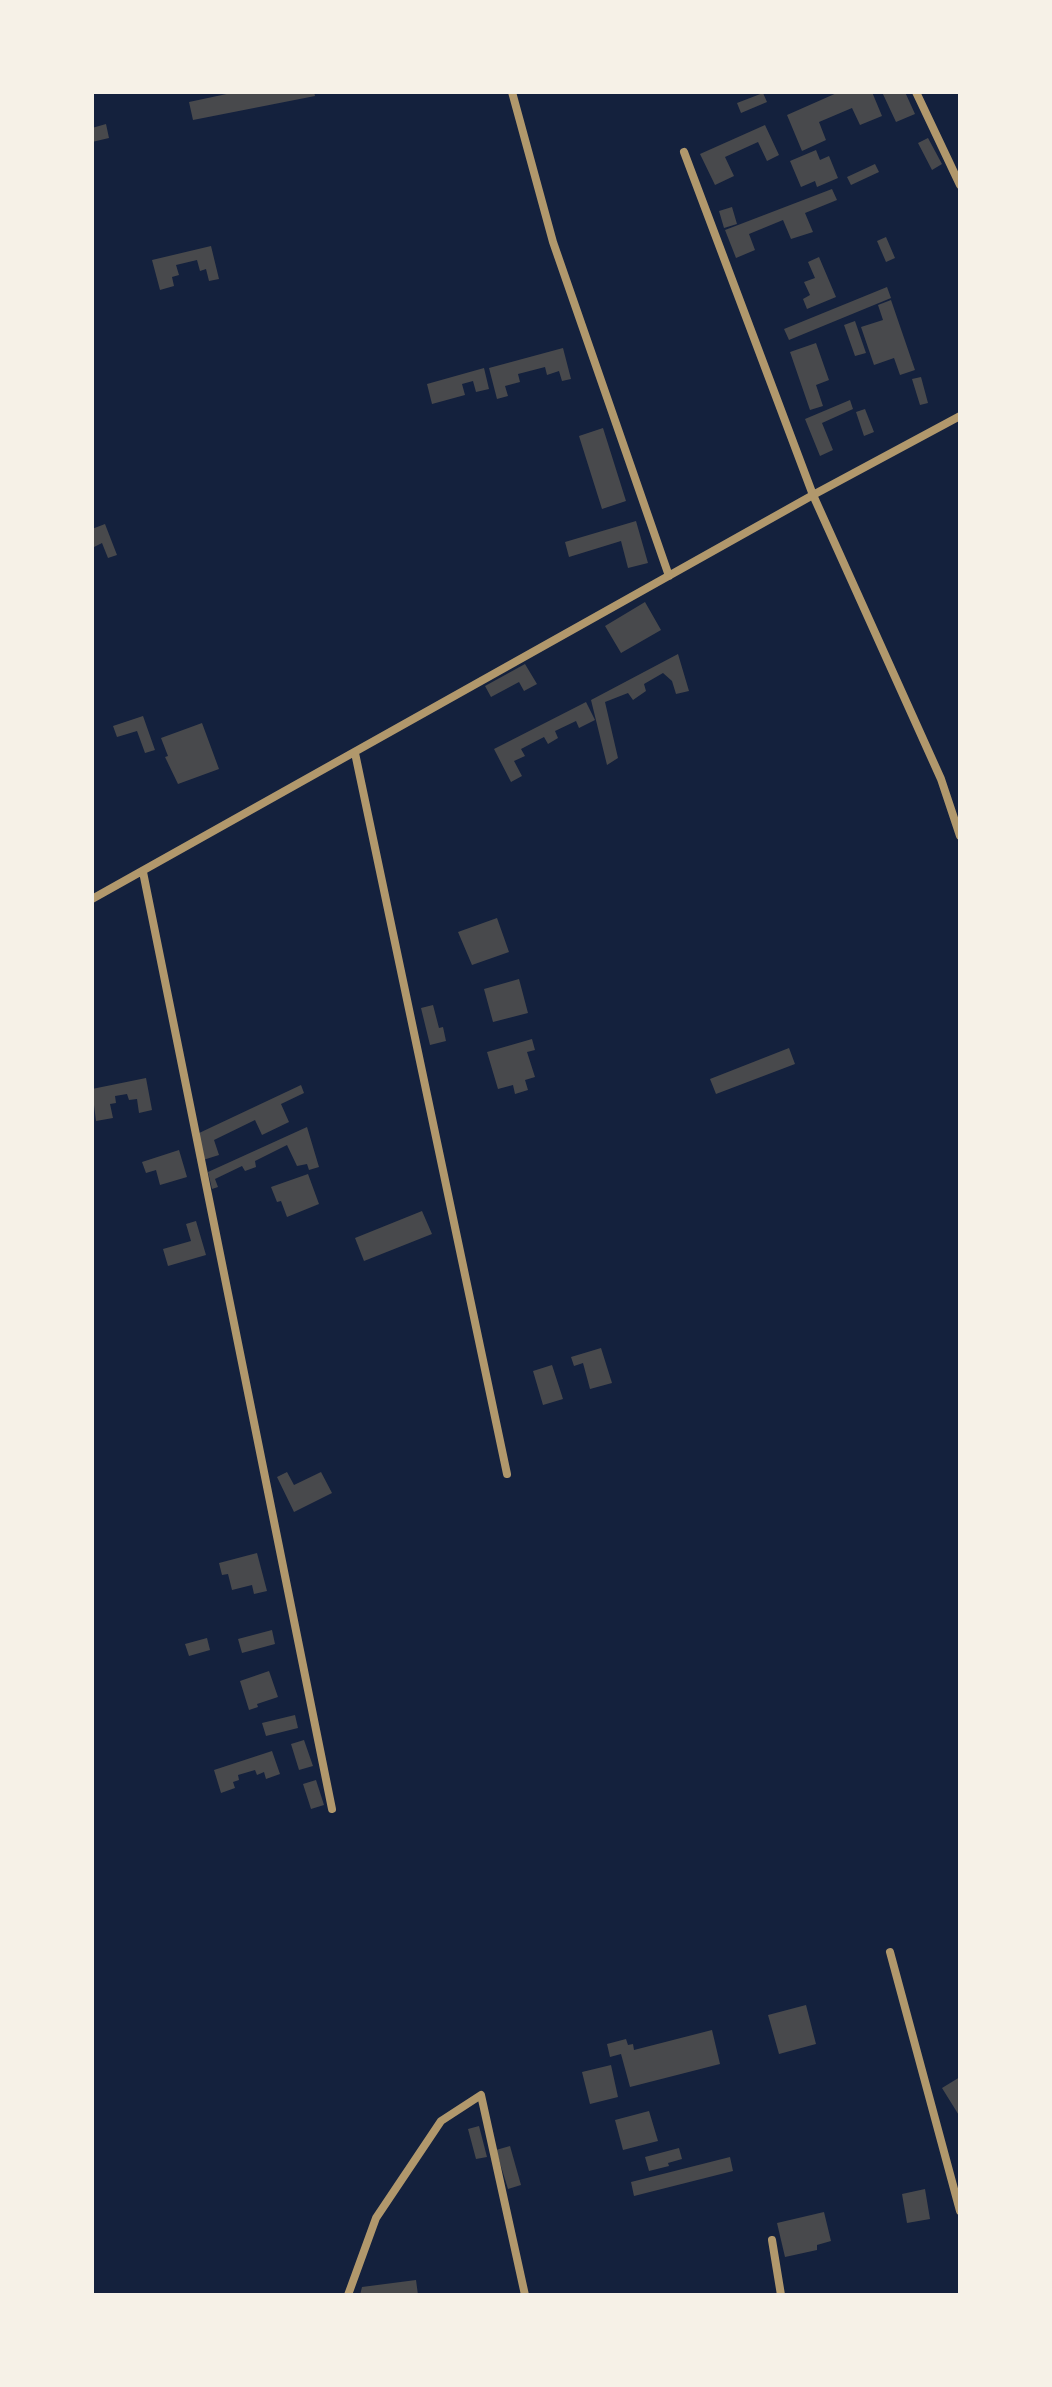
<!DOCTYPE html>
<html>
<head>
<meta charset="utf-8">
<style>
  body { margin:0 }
  #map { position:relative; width:1052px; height:2387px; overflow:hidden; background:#14213d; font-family:"Sofia Sans Condensed",sans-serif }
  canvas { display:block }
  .frame { position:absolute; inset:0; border:94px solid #f6f1e7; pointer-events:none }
</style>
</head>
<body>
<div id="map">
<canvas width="1052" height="2387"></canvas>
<div class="frame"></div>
</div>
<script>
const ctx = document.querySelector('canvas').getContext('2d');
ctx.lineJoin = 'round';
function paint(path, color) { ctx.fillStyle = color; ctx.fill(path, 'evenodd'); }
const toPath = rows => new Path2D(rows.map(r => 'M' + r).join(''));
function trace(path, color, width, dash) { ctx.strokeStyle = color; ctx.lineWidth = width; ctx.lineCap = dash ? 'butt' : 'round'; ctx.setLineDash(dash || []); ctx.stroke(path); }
const building = toPath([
  [236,92,314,92,315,96,193,120,189,102],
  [839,92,872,92,882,116,860,125,852,108,819,122,826,140,802,151,787,115],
  [882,92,905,92,915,114,896,122],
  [763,93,767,102,741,113,737,103],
  [106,124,109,138,92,142,92,128],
  [765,125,779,155,767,161,758,142,725,157,734,176,715,185,700,154],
  [928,138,942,164,932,170,918,143],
  [816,150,820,160,829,156,838,178,817,187,815,181,801,187,790,161],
  [875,164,879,172,851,185,847,177],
  [832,189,837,200,805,213,813,232,791,239,783,220,749,234,755,250,736,258,725,230],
  [732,207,737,224,724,228,719,211],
  [886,237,895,258,886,262,877,241],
  [211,246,219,279,209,281,206,269,200,271,197,260,176,265,179,275,172,277,174,286,160,290,152,260],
  [819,257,836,297,807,309,803,299,810,295,804,282,815,278,808,262],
  [887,287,891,298,789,340,784,329],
  [891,300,915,370,900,375,894,358,874,365,861,327,883,320,878,305],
  [855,321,866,353,855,356,844,325],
  [816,343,829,380,816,385,823,406,810,410,790,352],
  [563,348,571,379,562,381,559,371,547,375,545,367,518,374,520,382,505,386,508,396,497,399,489,368],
  [484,368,489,389,476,392,473,381,462,384,465,395,432,404,427,384],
  [921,377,928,403,920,405,912,379],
  [850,400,853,409,822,423,833,450,820,456,805,419],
  [865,409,874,432,864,436,856,412],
  [603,428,626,501,602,509,579,436],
  [636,521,648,563,628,568,621,541,569,557,565,542],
  [105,524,117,555,108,558,102,543,92,548,92,529],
  [645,602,661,630,621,653,605,626],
  [678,654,689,691,676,694,672,681,663,673,644,684,646,691,633,700,628,693,605,702,618,758,607,765,591,700],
  [525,664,537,684,524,691,519,682,491,697,485,686],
  [586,702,595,720,579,728,576,721,555,731,558,738,548,744,544,737,521,749,525,756,514,761,522,776,511,782,494,749],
  [143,716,155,750,145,753,137,731,117,737,113,726],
  [202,723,219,769,178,784,165,757,168,756,161,738],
  [497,918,509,952,472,965,458,932],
  [519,979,528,1013,493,1022,484,989],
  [433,1005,439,1028,443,1027,446,1041,430,1045,421,1008],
  [532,1039,535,1050,527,1052,535,1077,525,1080,528,1090,515,1094,513,1085,498,1089,487,1052],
  [789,1048,795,1064,716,1094,710,1079],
  [146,1078,152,1110,139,1113,137,1099,129,1100,127,1094,115,1096,116,1103,110,1104,113,1118,96,1121,92,1089],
  [301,1085,304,1093,281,1104,289,1122,262,1135,255,1120,214,1140,219,1155,203,1160,197,1134],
  [307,1127,319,1167,309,1170,307,1164,297,1166,287,1145,255,1161,256,1167,245,1171,242,1166,215,1179,218,1187,212,1189,208,1172],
  [179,1150,187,1177,160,1185,156,1170,146,1173,142,1162],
  [308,1174,319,1204,287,1217,281,1201,277,1202,271,1187],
  [422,1211,432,1234,364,1261,355,1238],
  [196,1221,206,1255,168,1266,163,1249,191,1241,186,1224],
  [601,1348,612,1383,590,1389,583,1363,574,1366,571,1357],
  [552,1365,563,1399,543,1405,533,1371],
  [287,1472,294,1485,321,1472,332,1493,294,1512,277,1477],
  [257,1553,267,1591,254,1594,252,1585,232,1590,228,1574,222,1575,219,1563],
  [272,1630,275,1644,242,1653,238,1639],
  [207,1638,210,1650,189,1656,185,1644],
  [269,1671,278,1697,257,1704,258,1707,249,1710,240,1681],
  [295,1715,298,1728,266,1736,262,1723],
  [304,1740,313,1766,299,1770,291,1744],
  [272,1751,280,1774,266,1779,264,1772,257,1775,255,1770,238,1775,239,1780,233,1782,235,1788,221,1793,214,1770],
  [316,1780,324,1805,311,1809,303,1784],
  [806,2005,816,2044,779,2054,768,2015],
  [712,2030,720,2064,630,2087,621,2054,610,2057,607,2044,626,2039,628,2045,633,2044,634,2050],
  [611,2065,618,2097,590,2104,582,2072],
  [960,2077,960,2117,942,2088],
  [649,2111,658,2141,623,2150,615,2120],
  [479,2126,487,2157,476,2159,468,2129],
  [510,2146,521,2185,508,2189,496,2150],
  [679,2148,682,2159,668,2163,669,2166,649,2171,645,2157],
  [730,2157,733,2171,634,2196,631,2182],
  [925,2189,930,2219,907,2223,902,2194],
  [824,2212,831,2241,817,2245,817,2250,785,2257,777,2223],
  [416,2280,418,2295,360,2295,362,2287]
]);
const minor = toPath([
  [512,92,553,242,669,576],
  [916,92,960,185],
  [684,152,813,495,941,779,960,836],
  [355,753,507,1474],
  [143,872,332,1809],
  [92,899,813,495,960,416],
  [890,1952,960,2211],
  [772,2240,781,2295],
  [348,2295,376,2218,441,2121,481,2095,525,2295]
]);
paint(building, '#48494c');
trace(minor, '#b1986c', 8);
</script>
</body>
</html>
